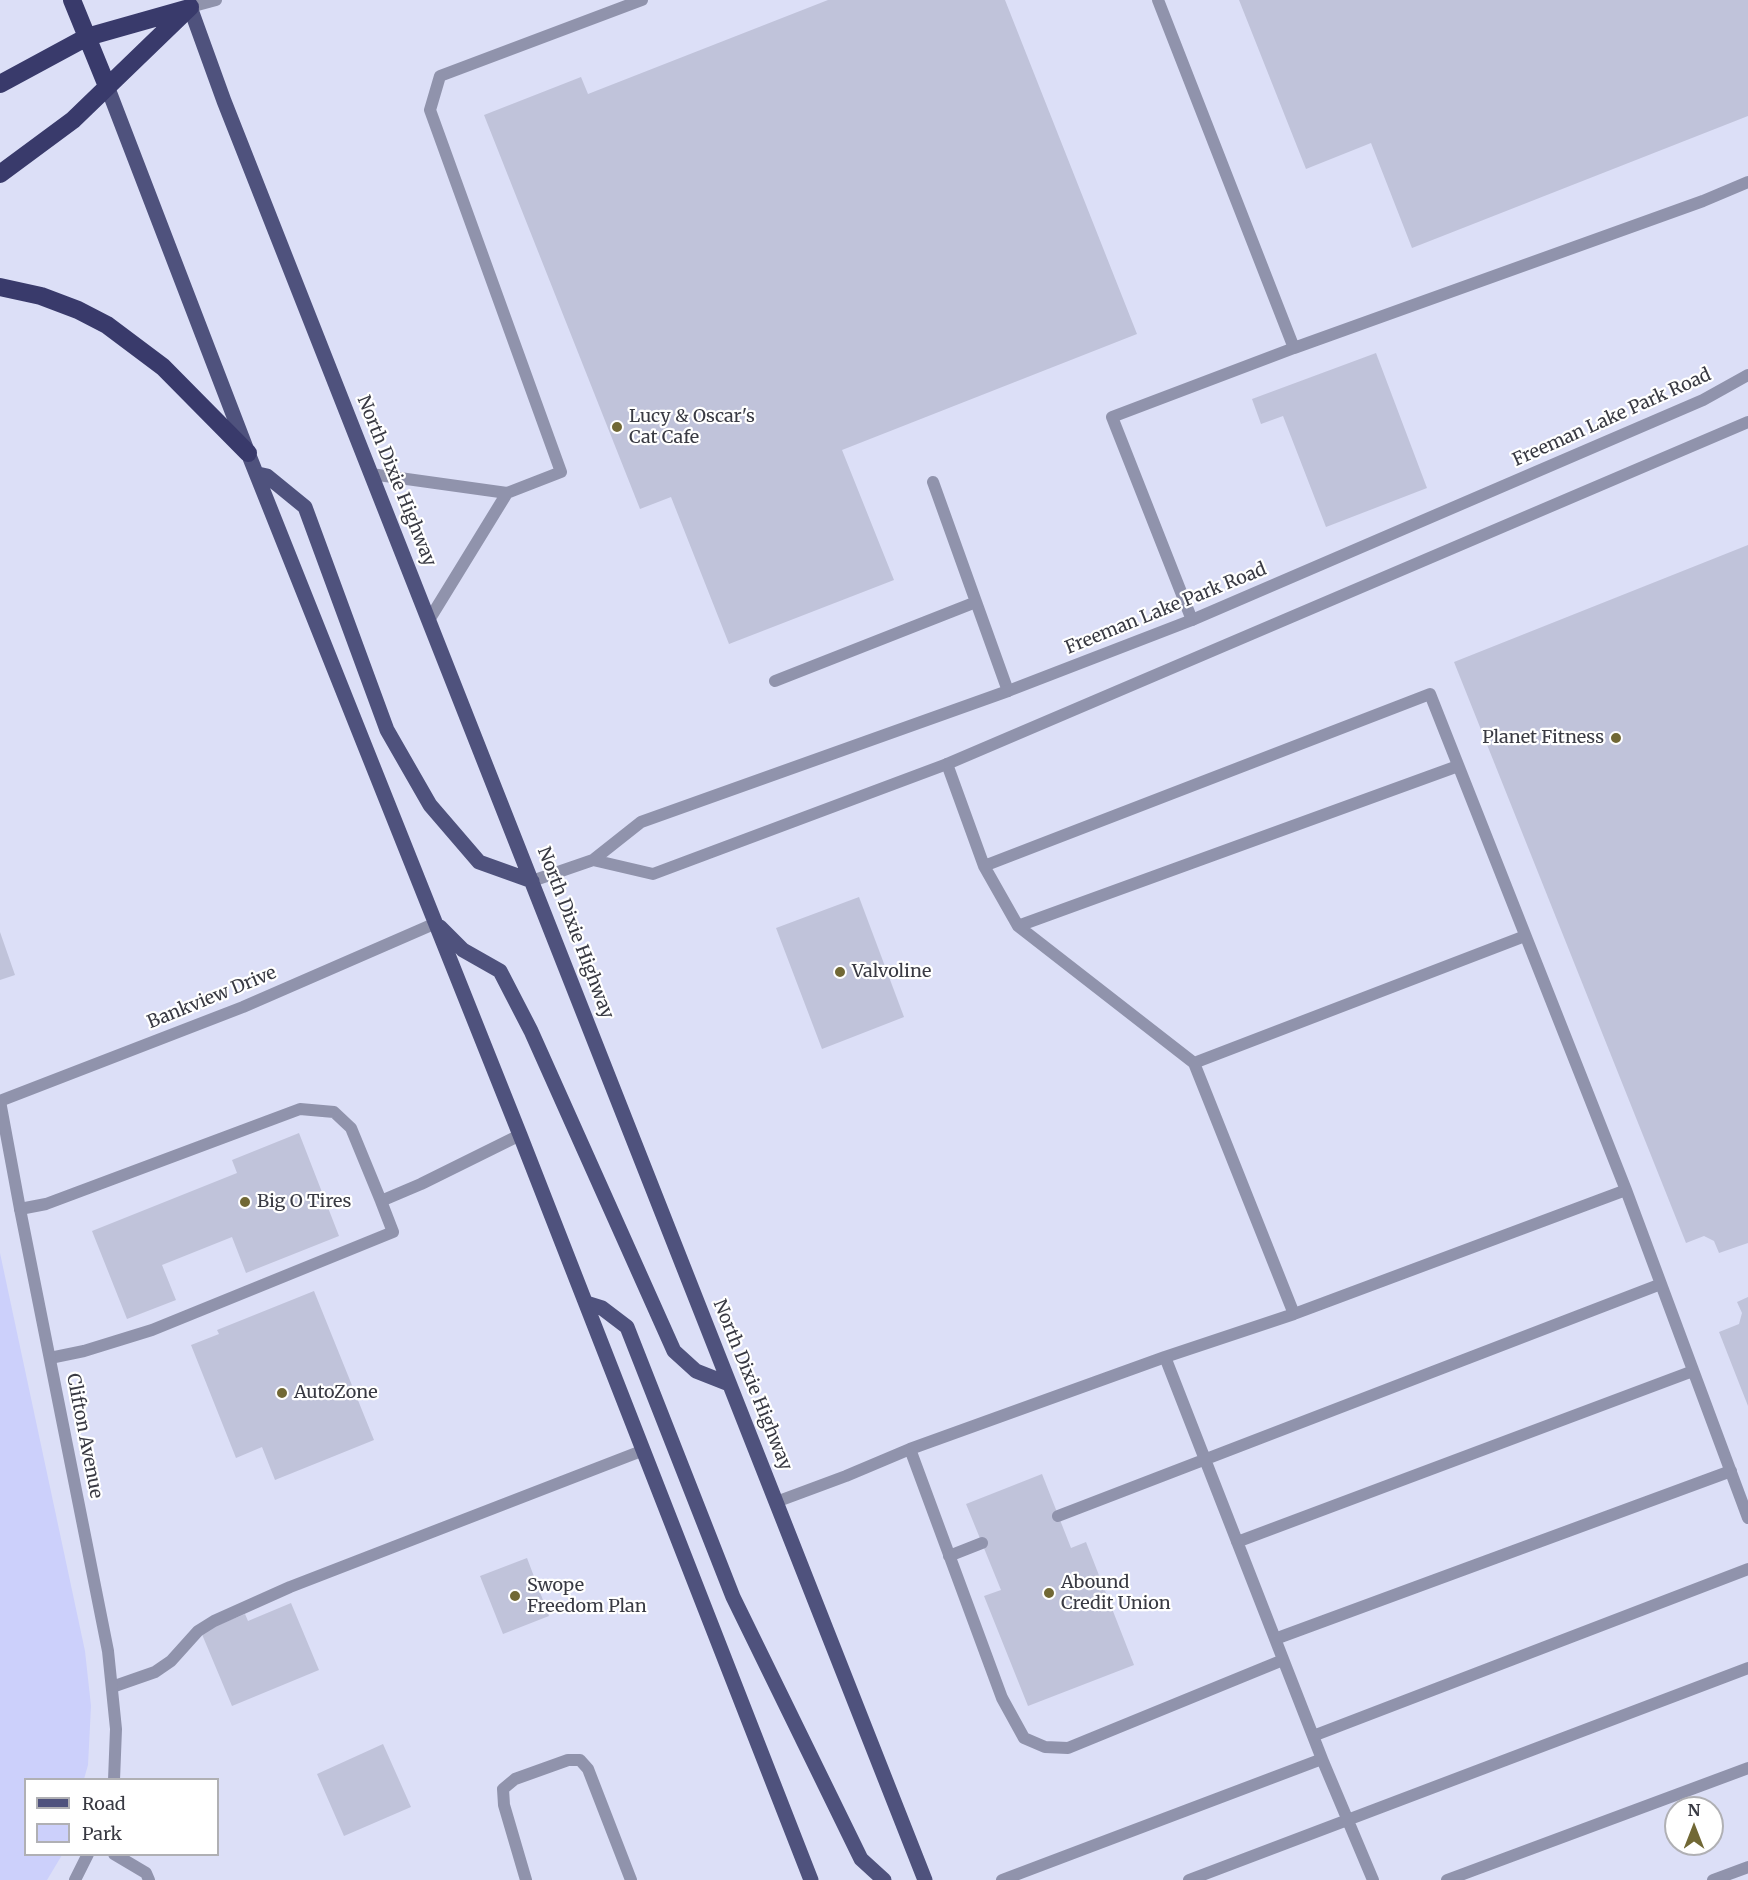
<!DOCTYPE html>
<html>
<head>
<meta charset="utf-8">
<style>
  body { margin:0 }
  #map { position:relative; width:1748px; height:1880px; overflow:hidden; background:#dcdff7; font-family:Merriweather,serif }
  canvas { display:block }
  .legend { position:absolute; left:24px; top:1778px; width:195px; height:78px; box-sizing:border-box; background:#fff; border:2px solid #b0b0b4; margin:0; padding:8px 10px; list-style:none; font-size:18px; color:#393a43 }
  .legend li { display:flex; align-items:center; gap:12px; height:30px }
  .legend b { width:30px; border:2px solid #b0b0b4 }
  .north { position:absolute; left:1664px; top:1796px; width:60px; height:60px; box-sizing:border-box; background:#fff; border:2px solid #b0b0b4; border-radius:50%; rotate:0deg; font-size:16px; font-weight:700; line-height:24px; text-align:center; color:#393a43 }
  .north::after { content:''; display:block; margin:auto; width:21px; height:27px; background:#716835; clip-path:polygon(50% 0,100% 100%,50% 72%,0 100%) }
</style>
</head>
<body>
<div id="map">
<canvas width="1748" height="1880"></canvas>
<ul class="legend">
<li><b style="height:8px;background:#4f527d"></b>Road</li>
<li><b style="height:16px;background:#ccd0fb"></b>Park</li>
</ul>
<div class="north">N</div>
</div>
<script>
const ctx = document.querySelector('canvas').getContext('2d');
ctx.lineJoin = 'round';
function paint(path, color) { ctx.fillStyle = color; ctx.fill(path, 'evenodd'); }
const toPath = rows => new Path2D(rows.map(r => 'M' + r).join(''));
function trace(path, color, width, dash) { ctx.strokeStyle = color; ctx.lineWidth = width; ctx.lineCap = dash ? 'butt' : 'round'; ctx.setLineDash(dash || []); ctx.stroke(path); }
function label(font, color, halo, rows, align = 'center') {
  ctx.font = font + ' Merriweather,serif'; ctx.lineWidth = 4.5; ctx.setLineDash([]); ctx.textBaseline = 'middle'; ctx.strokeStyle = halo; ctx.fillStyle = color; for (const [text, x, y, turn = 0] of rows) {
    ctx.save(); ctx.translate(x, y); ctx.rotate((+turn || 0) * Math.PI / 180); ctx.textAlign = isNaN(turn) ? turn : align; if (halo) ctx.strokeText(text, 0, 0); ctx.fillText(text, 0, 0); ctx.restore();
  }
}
const green = toPath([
  [0,1253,85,1651,91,1706,88,1765,84,1779,26,1780,26,1854,62,1855,47,1880,0,1880]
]);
const building = toPath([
  [828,0,1005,0,1137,334,842,450,894,580,729,644,671,497,640,509,484,115,581,77,588,94],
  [1239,0,1748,0,1748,116,1412,248,1371,143,1306,169],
  [1376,353,1427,488,1326,527,1283,416,1261,424,1252,399],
  [1748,545,1748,1243,1719,1253,1714,1241,1704,1236,1686,1243,1454,662],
  [859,897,904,1017,822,1049,776,928],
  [0,932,15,975,0,980],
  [299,1133,339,1236,246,1273,232,1237,162,1265,176,1300,127,1319,92,1231,237,1173,232,1160],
  [314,1291,374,1440,275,1480,262,1447,236,1458,191,1345,219,1334,217,1330],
  [1748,1297,1748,1406,1719,1332,1739,1324,1742,1313,1737,1302],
  [1042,1474,1071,1548,1086,1542,1134,1665,1028,1706,984,1596,1001,1590,966,1504],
  [527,1558,549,1616,503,1634,480,1576],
  [291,1603,319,1670,232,1706,201,1632,245,1614,248,1621],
  [383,1744,411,1807,344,1836,317,1774]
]);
const lane = toPath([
  [1158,0,1294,348,1112,417,1192,620],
  [190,7,216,0],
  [1294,348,1703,201,1748,182],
  [371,474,507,493,429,620],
  [933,482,1008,691],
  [507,493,561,472,430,110,440,76,642,0],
  [775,681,976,602],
  [984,866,1430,694,1626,1190,1748,1518],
  [1018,926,1458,766],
  [1194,1063,1525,936],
  [20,1209,46,1204,300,1109,334,1112,351,1128,381,1201,421,1184,520,1135],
  [1294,1314,1626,1190],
  [1165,1357,1322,1759],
  [50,1358,84,1351,152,1330,393,1232,381,1201],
  [910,1449,1002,1698,1024,1738,1045,1747,1068,1748,1283,1660],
  [776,1502,846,1476,910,1449,1165,1357,1294,1314,1194,1063,1018,926,984,866,947,764],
  [1058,1516,1661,1284],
  [1237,1542,1693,1371],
  [949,1556,982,1543],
  [1275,1639,1731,1471],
  [112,1687,155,1672,171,1661,198,1631,214,1621,290,1587,644,1450],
  [1313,1736,1748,1569],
  [114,1854,146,1873,149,1880],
  [526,1880,504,1805,503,1789,515,1779,568,1760,580,1760,588,1769,631,1880],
  [1002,1880,1322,1759,1373,1880],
  [1189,1880,1748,1668],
  [1447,1880,1748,1768],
  [1713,1880,1748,1867]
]);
const street = toPath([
  [593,860,653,874,947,764,1748,422],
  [532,881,593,860,641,822,1008,691,1192,620,1703,400,1748,375],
  [0,1101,20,1209,108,1651,116,1729,114,1780],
  [0,1101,243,1007,436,923],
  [75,1880,88,1854]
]);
const primary = toPath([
  [190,7,224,101,925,1880],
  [107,86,248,453,520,1135,811,1880],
  [258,474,267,476,305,507,387,730,430,805,479,862,532,881],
  [440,927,463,950,500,971,531,1031,674,1351,696,1371,729,1384],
  [586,1303,602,1308,627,1327,733,1597,861,1859,884,1880]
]);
const highway = toPath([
  [72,0,107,86],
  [0,84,87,37,186,9],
  [0,174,73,120,190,7],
  [0,287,41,296,78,310,107,325,163,367,248,453]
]);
const markers = [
  [617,427,6,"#716835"],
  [1616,738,6,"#716835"],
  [840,972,6,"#716835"],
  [245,1202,6,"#716835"],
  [282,1393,6,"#716835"],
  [1049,1593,6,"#716835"],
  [515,1596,6,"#716835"]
];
const poiNames = [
  ["Lucy & Oscar's",629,417],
  ["Cat Cafe",629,438],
  ["Planet Fitness",1604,738,"right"],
  ["Valvoline",852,972],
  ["Big O Tires",257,1202],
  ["AutoZone",294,1393],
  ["Abound",1061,1583],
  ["Credit Union",1061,1604],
  ["Swope",527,1586],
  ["Freedom Plan",527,1607]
];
const streetNames = [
  ["Freeman Lake Park Road",1612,418,-24],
  ["North Dixie Highway",396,481,68],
  ["Freeman Lake Park Road",1166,609,-22],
  ["North Dixie Highway",575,933,69],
  ["Bankview Drive",212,998,-22],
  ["North Dixie Highway",752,1385,68],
  ["Clifton Avenue",84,1436,79]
];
paint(green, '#ccd0fb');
paint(building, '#c0c3da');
trace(lane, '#9093ac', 12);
trace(street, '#9093ac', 12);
trace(primary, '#4f527d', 15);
trace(highway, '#393a6b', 18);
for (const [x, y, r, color] of markers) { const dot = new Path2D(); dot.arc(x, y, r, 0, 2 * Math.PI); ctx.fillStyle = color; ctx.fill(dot); trace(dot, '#fff', 2); }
label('18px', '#393a43', '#fff', poiNames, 'left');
label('18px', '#393a43', '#fff', streetNames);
</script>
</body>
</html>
